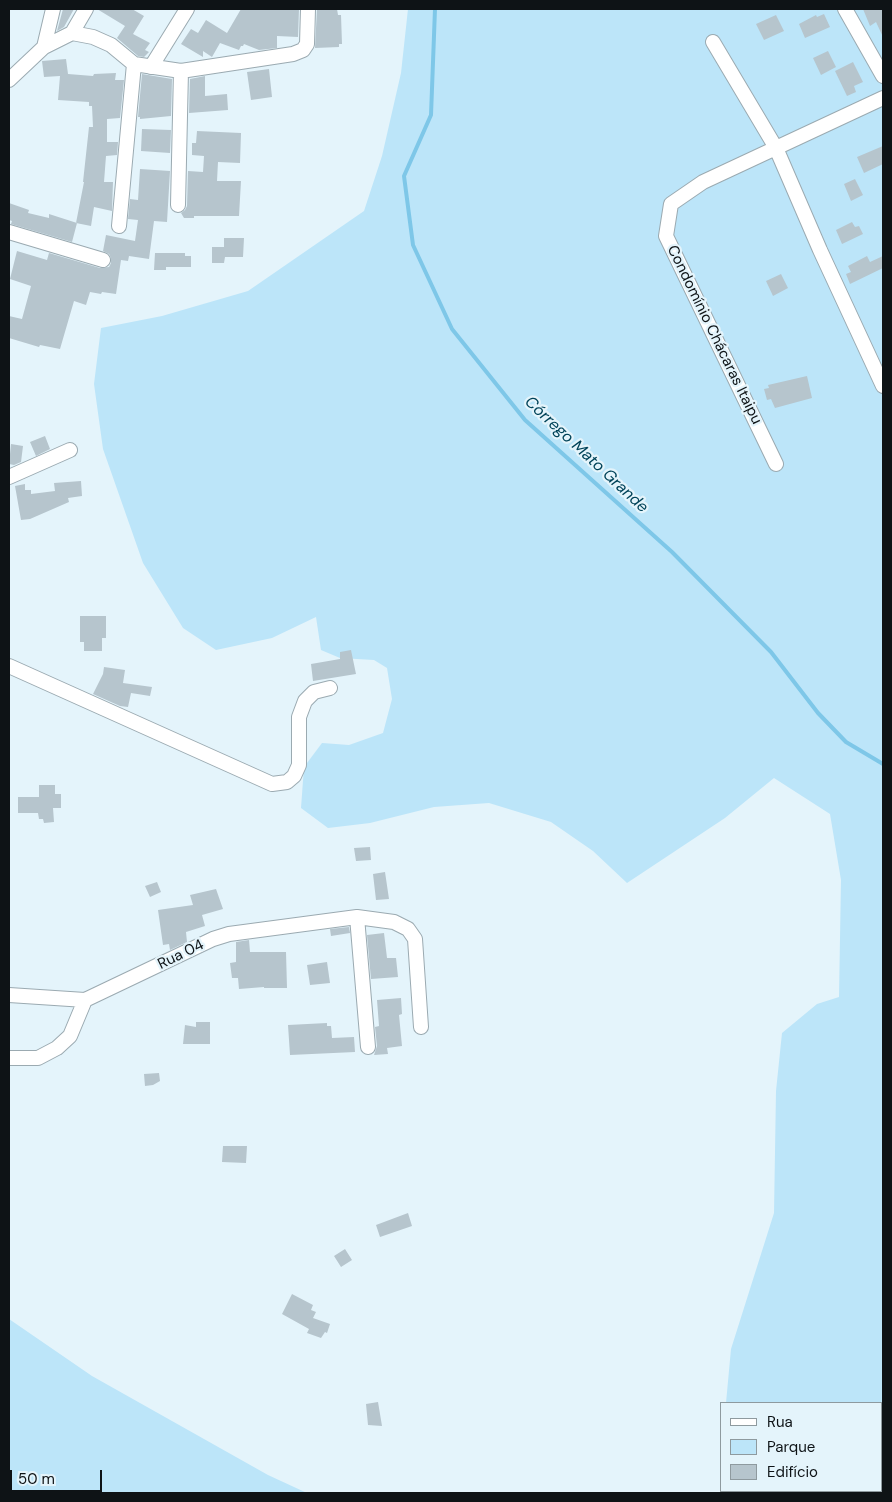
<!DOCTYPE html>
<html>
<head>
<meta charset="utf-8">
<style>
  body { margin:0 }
  #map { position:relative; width:892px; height:1502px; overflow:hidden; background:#e4f4fb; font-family:"DM Sans",sans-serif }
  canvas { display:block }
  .frame { position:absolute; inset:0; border:10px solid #0e1316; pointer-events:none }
  .legend { position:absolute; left:720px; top:1402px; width:162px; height:90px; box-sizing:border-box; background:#e4f4fb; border:1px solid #8e9a9f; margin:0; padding:6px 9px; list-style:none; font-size:15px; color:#0e1316 }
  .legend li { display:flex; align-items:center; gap:10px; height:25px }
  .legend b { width:25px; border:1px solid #8e9a9f }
  .scale { position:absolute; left:10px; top:1470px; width:92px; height:22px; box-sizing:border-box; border:2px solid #0e1316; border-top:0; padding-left:6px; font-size:15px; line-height:18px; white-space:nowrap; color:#0e1316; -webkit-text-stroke:4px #e4f4fb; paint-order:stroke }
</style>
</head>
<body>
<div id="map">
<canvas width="892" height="1502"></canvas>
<div class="frame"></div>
<ul class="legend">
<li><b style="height:6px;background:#fff"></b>Rua</li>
<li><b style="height:14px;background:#bce5f9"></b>Parque</li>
<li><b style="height:14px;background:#b6c5cd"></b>Edifício</li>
</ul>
<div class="scale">50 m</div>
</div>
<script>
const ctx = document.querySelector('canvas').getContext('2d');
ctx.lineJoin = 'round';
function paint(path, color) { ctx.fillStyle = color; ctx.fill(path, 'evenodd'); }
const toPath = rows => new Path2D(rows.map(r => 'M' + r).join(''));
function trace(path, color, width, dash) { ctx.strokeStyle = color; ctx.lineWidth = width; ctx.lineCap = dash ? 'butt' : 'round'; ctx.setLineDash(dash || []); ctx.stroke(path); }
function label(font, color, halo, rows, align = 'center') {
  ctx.font = font + ' "DM Sans",sans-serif'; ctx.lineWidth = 4.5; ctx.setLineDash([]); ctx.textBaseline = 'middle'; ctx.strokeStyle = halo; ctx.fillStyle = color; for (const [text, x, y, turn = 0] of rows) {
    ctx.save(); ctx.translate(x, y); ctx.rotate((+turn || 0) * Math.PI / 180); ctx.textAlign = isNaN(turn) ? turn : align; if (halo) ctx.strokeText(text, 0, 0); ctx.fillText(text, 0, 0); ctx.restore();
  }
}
const green = toPath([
  [408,9,883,9,883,1493,734,1493,731,1491,881,1491,881,1403,726,1403,731,1349,774,1213,776,1091,782,1033,817,1004,839,997,841,880,830,814,774,778,725,818,627,883,593,851,551,822,489,803,434,807,370,823,328,828,301,808,304,767,322,743,349,745,383,733,392,699,387,668,374,660,340,658,321,650,316,617,272,638,216,650,183,628,143,563,103,449,94,384,101,328,162,316,248,291,364,211,382,156,401,73],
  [9,1319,92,1376,268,1475,307,1493,9,1493]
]);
const stream = toPath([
  [435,9,431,115,404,176,413,245,452,329,525,420,672,552,771,652,818,713,846,742,883,764]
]);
const building = toPath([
  [63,9,74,9,64,27,57,31],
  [97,9,132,9,144,16,133,34,150,43,145,50,149,52,144,57,138,56,117,38,125,26],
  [241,9,299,9,298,37,277,36,277,48,259,50,244,44,243,46,241,46,239,50,220,43,212,57,203,51,203,57,181,44,191,29,198,33,206,20,227,33],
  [317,9,337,9,338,15,341,15,342,44,339,44,339,47,315,48],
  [863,9,883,9,883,37,876,22,870,26],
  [824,14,830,27,805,38,799,24,816,15,817,17],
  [776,15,784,31,764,40,756,24],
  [828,51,836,67,821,75,813,58],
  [66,59,68,74,93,76,94,74,116,73,115,80,124,80,120,118,107,119,107,142,118,142,117,155,106,156,104,182,113,182,112,211,94,207,91,226,76,223,84,182,83,182,89,127,93,127,92,106,89,106,89,102,58,100,60,76,44,77,42,61],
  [853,62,863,82,854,86,856,92,847,96,835,71],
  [269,69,272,97,251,100,247,72],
  [142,74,172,79,171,116,140,119,140,117,138,117],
  [205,76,205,96,227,94,228,110,189,113,190,79],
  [142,129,171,130,170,153,141,151],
  [197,131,241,133,240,163,218,162,217,181,241,181,239,216,194,216,194,218,184,218,181,213,185,210,187,206,188,171,203,172,204,156,192,155,192,143,196,143],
  [883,146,883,164,864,173,857,157],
  [140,169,170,171,167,222,154,221,149,259,129,256,128,261,121,260,116,294,102,292,101,294,90,292,86,305,74,301,60,349,40,345,39,347,9,338,9,316,22,319,31,286,10,279,17,251,47,260,49,253,100,268,109,267,111,263,111,258,109,254,103,251,106,235,135,241,138,220,128,219,130,199,138,200],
  [855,179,863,195,851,201,844,184],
  [9,203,29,210,28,213,49,218,49,214,77,223,72,242,11,224,12,221,9,220],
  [852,222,855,227,859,226,863,234,842,244,836,230],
  [224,238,244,238,243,257,225,257,224,263,212,263,212,247,224,247],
  [155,253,185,253,185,256,191,256,191,267,166,267,166,270,154,270],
  [867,256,870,262,883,256,883,268,850,284,846,274,851,272,848,266],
  [781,274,788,288,773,296,766,281],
  [807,376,812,398,775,408,771,399,767,400,764,389,769,388,768,385],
  [45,436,50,449,36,456,30,442],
  [11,444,23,446,21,462,14,465,9,464],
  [81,481,82,496,68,498,69,502,30,519,21,520,15,486,25,484,25,490,31,490,31,494,55,491,54,483],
  [80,616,106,616,106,638,102,638,102,651,84,651,84,642,80,642],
  [351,650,356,674,313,681,311,664,340,659,340,652],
  [104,667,125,670,123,683,152,687,150,696,131,693,128,707,120,706,93,694,103,674],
  [39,785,55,785,55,794,61,794,61,808,53,808,54,822,44,823,43,819,39,819,38,813,18,813,18,797,39,797],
  [370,847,371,860,356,861,354,848],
  [385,872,389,899,376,900,373,874],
  [157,882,161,892,150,897,145,886],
  [216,889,223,909,202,915,205,926,186,932,187,942,170,950,169,944,163,945,158,910,193,905,190,895],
  [349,927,350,933,331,936,330,929],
  [384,933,387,958,396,958,398,977,371,979,367,935],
  [249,940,250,952,286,952,287,988,264,988,264,987,239,989,238,978,232,978,230,963,236,962,236,942],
  [327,962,330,983,310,985,307,965],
  [401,998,402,1014,399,1015,402,1046,387,1048,388,1054,374,1055,377,1046,375,1027,379,1026,377,1000],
  [196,1022,210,1022,210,1044,183,1044,185,1025,196,1027],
  [327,1023,327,1026,331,1026,332,1038,354,1037,355,1052,290,1055,288,1025],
  [159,1073,160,1081,153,1085,145,1086,144,1074],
  [223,1146,247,1146,246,1163,222,1162],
  [408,1213,412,1226,380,1237,376,1225],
  [345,1249,352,1260,341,1267,334,1256],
  [292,1294,313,1305,311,1310,316,1312,313,1318,330,1324,327,1333,325,1332,321,1338,307,1333,309,1329,282,1314],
  [378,1402,382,1426,368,1425,366,1404]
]);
const minor = toPath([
  [845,9,883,76],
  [72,33,86,9],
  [713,42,776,148,820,250,883,386],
  [44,47,53,9],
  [151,67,187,9],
  [9,80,44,47,72,33,93,37,111,45,134,64,181,71,293,54,303,50,307,44,308,9],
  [178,205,181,71],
  [119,226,134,64],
  [9,232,103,260],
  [776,464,666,236,671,204,703,182,883,98],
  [9,477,70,450],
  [9,666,272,784,287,782,294,776,299,765,299,717,305,701,314,692,330,688],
  [357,917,368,1047],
  [9,995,85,1000,213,939,229,934,357,917,394,922,408,929,415,939,421,1027],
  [9,1058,38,1058,57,1048,70,1036,85,1000]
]);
const streetNames = [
  ["Condomínio Chácaras Itaipu",714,335,64],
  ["Rua 04",181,955,-26]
];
const waterNames = [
  ["Córrego Mato Grande",586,455,43]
];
paint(green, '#bce5f9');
trace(stream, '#7ec7e8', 4);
paint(building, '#b6c5cd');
trace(minor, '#9baab1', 16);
trace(minor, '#fff', 14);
label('15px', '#0e1316', '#e4f4fb', streetNames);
label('italic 16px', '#004359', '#e4f4fb', waterNames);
</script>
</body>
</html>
